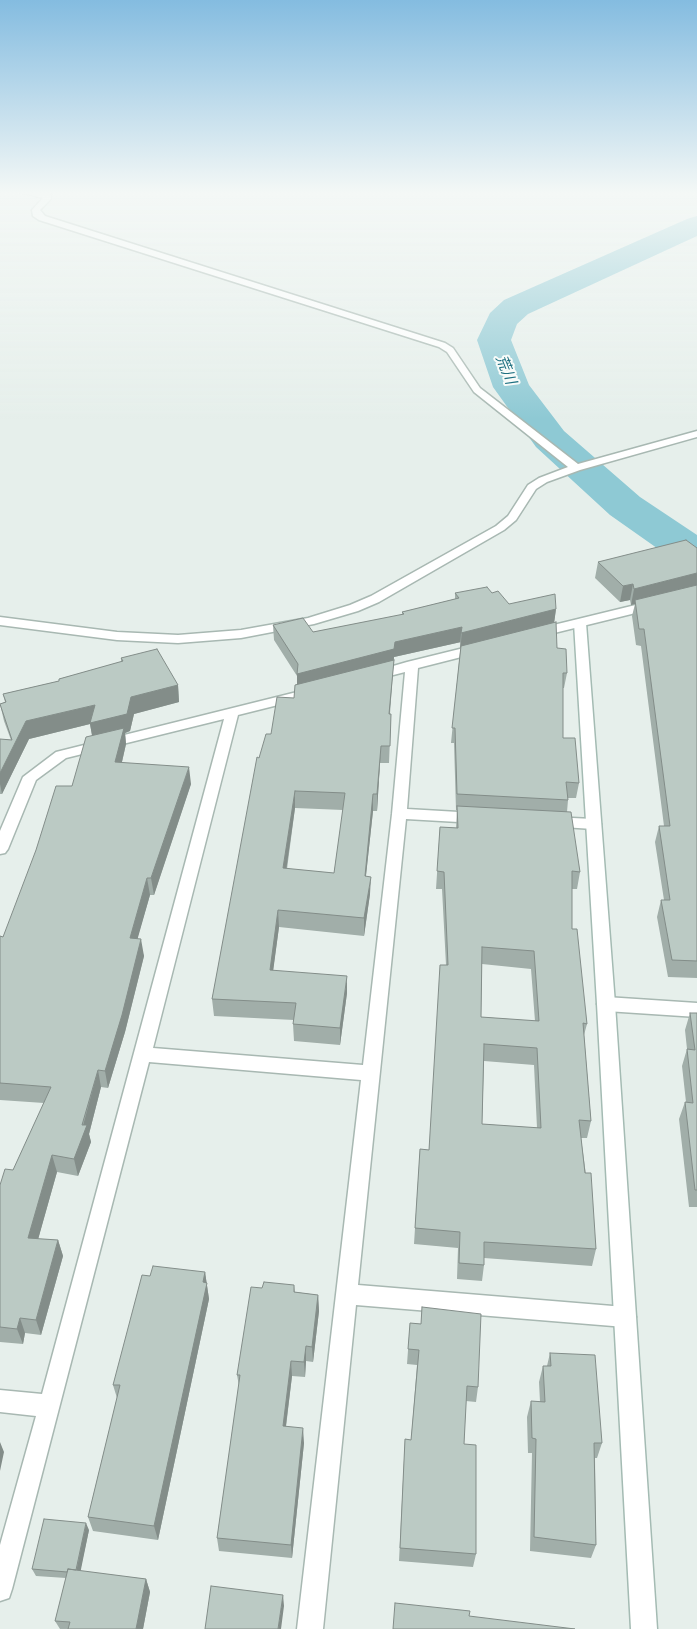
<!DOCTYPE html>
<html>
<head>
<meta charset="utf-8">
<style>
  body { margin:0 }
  canvas { display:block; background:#e6efeb }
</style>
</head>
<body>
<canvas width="697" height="1629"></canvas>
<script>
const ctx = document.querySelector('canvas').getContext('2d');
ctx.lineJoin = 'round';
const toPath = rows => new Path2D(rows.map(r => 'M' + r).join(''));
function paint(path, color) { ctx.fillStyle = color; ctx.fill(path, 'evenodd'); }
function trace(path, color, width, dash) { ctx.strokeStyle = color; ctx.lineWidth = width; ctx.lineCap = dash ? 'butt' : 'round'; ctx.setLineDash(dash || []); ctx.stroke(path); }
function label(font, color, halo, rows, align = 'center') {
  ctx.font = font + ' Roboto,"Noto Sans JP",sans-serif'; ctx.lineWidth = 4; ctx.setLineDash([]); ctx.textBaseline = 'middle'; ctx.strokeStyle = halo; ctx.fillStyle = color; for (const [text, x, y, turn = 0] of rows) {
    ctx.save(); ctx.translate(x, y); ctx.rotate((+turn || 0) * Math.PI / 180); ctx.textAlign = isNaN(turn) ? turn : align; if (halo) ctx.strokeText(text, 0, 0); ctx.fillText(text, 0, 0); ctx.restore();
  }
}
const river = toPath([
  [697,216,697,236,528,314,517,324,511,340,529,385,564,431,640,497,697,535,697,569,681,565,610,515,536,447,493,387,477,340,490,313,504,300,687,219,697,216]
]);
const street = toPath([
  [16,191,37,191,51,195,51,199,40,210,45,216,445,343,453,348,480,388,578,464,697,431,697,437,580,470,547,482,536,489,516,520,504,530,379,602,358,611,314,624,241,638,178,643,117,640,0,625,0,617,117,632,178,635,241,630,308,618,350,605,371,596,496,526,508,516,528,485,539,478,568,467,474,392,447,352,439,347,39,220,33,216,32,210,43,198,16,191],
  [652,601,658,605,656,608,538,637,532,633,533,630,652,601],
  [480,644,485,645,486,648,485,651,418,668,407,809,476,813,481,814,484,818,481,822,476,823,406,819,358,1285,625,1307,633,1310,636,1317,633,1324,625,1327,356,1305,323,1629,297,1629,361,1080,149,1062,12,1589,9,1598,0,1601,0,1545,36,1416,0,1412,0,1390,42,1394,224,719,66,758,36,780,8,849,5,853,0,854,0,831,23,777,56,752,313,688,318,689,320,692,318,695,238,715,153,1048,363,1065,392,814,405,672,374,680,367,676,369,673,407,662,480,644],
  [552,817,593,819,598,820,601,824,598,828,593,829,547,826,544,822,547,818,552,817],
  [606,997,697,1003,697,1017,606,1011,600,1009,597,1004,600,999,606,997]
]);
const secondary = toPath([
  [580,619,586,623,615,1004,657,1629,631,1629,597,1004,574,623,580,619]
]);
const wall = toPath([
  [697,548,697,978,668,977,657,917,661,900,664,900,655,842,659,826,664,826,641,646,636,645,632,616,635,604,631,605,630,600,620,602,595,578,598,562],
  [455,593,492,593,509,604,556,609,554,622,557,648,567,673,564,688,563,688,563,738,579,783,576,798,568,798,568,800,567,812,580,872,577,889,572,889,572,929,587,1024,584,1035,591,1121,587,1138,581,1138,596,1249,592,1266,484,1258,484,1265,482,1281,457,1279,458,1248,414,1244,420,1149,429,1150,446,965,442,889,436,889,440,827,456,828,457,810,456,810,454,743,451,743,461,642,394,657,390,714,391,714,389,763,380,763,377,811,373,811,366,876,370,894,364,936,279,927,273,970,347,993,340,1045,294,1041,293,1024,294,1020,214,1016,212,999,259,758,271,734,294,698,297,684,297,676,274,640,273,625,313,632,402,615,402,612,455,599],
  [295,808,343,810,334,873,287,869],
  [482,964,531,969,535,1021,481,1017],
  [484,1061,534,1065,537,1128,482,1124],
  [121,658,178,685,179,702,134,714,130,731,125,733,126,744,122,762,191,784,154,895,150,895,137,939,144,956,125,1032,108,1088,101,1087,89,1134,91,1142,78,1176,57,1172,38,1239,58,1240,63,1256,41,1335,25,1333,23,1344,0,1342,0,1185,13,1170,44,1103,0,1100,0,936,3,937,72,786,92,735,90,724,29,739,2,794,0,794,0,739,11,740,4,721,0,704,5,702,3,694,59,681,59,679,121,662],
  [690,1013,697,1013,697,1207,689,1207,679,1119,685,1102,686,1102,682,1066,687,1049,685,1030],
  [205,1272,209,1299,158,1540,93,1531,88,1517,117,1398,113,1385,150,1276],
  [294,1285,295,1292,318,1295,319,1311,313,1362,306,1361,305,1377,292,1376,286,1427,304,1443,292,1558,219,1551,217,1538,239,1386,237,1375,262,1288],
  [422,1307,478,1387,476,1402,466,1401,464,1444,476,1554,473,1567,399,1561,405,1439,411,1440,417,1365,407,1364,410,1323,421,1324],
  [550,1353,602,1443,597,1458,595,1458,596,1545,591,1558,530,1551,532,1453,528,1453,527,1417,531,1401,540,1402,539,1382,543,1366,547,1366],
  [89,1530,80,1571,146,1579,150,1592,143,1629,60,1629,55,1621,66,1578,36,1576,32,1569]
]);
const shadedWall = toPath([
  [697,573,697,586,635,600,635,604,631,605,634,589],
  [633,584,630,600,620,602,623,586],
  [556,609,554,624,460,648,461,633],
  [462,627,461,642,394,657,388,731,297,689,297,674,395,642],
  [178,685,179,702,134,714,130,731,125,733,126,744,118,779,93,741,90,724,29,739,2,794,0,784,0,773,26,721,131,697],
  [381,746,380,763,377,811,377,794],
  [189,767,191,784,154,895,151,878],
  [295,791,295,808,284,885,283,868],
  [373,794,373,811,364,893,365,876],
  [371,877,370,894,364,936,364,918],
  [147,878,150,895,133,955,130,938],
  [278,910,279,927,271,987,270,970],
  [141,939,144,956,125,1032,108,1088,105,1071],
  [347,976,347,993,340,1045,340,1028],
  [98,1070,101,1087,89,1134,91,1142,78,1176,74,1159],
  [52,1155,57,1172,34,1254,28,1238],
  [58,1240,63,1256,41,1335,36,1320],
  [205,1272,209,1299,158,1540,154,1526],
  [318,1295,319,1311,313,1362,312,1347],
  [20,1318,25,1333,23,1344,17,1329],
  [306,1346,306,1361,305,1377,304,1362],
  [291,1361,292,1376,284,1441,283,1426],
  [303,1428,304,1443,292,1558,291,1545],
  [0,1442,4,1452,0,1471],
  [86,1523,89,1530,79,1579,76,1573],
  [146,1579,150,1592,143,1629,136,1629],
  [283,1595,284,1606,281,1629,278,1629]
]);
const building = toPath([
  [686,540,697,548,697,573,634,589,633,584,623,586,598,562,686,540],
  [697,585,697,961,672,960,661,900,670,900,659,826,670,826,644,629,639,629,635,600,697,585],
  [487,587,492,593,498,591,509,604,555,594,556,609,461,633,462,627,395,642,394,649,297,674,298,664,273,625,303,618,313,632,404,614,402,612,459,598,455,593,487,587],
  [556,622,557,648,566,649,567,673,563,673,563,738,575,738,579,783,566,782,568,800,457,794,455,728,452,728,461,646,556,622],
  [157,649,178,685,131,697,127,714,90,723,95,705,26,721,0,773,0,739,12,740,0,704,6,702,3,694,59,681,59,679,123,661,121,658,157,649],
  [394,660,389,714,391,714,390,746,381,746,377,794,373,794,365,876,371,877,364,918,278,910,270,970,347,976,340,1028,293,1024,296,1003,212,999,257,757,259,758,266,734,271,734,277,697,294,698,295,685,394,660],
  [295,791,345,793,334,873,283,868,295,791],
  [124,728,115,762,189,767,151,878,147,878,130,938,141,939,122,1015,105,1071,98,1070,82,1125,87,1125,74,1159,52,1155,28,1238,58,1240,36,1320,20,1318,17,1329,0,1327,0,1185,5,1169,13,1170,51,1087,0,1083,0,936,3,937,36,850,56,786,72,786,86,737,124,728],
  [457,806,571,812,580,872,572,871,572,929,577,929,587,1024,583,1023,591,1121,579,1120,585,1173,591,1173,596,1249,484,1242,484,1265,459,1263,460,1232,415,1228,420,1149,429,1150,440,965,448,965,444,872,437,871,440,827,458,828,457,806],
  [482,947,534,951,539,1021,481,1017,482,947],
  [484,1044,537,1048,541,1128,482,1124,484,1044],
  [690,1013,697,1013,697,1190,695,1190,685,1102,693,1103,687,1049,695,1050,690,1013],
  [153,1266,205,1272,203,1282,207,1283,154,1526,88,1517,120,1385,113,1385,142,1275,150,1276,153,1266],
  [264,1282,294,1285,294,1292,318,1295,312,1347,306,1346,304,1362,291,1361,283,1426,303,1428,291,1545,217,1538,240,1375,237,1375,251,1287,262,1288,264,1282],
  [422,1307,481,1314,478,1387,467,1386,464,1444,476,1445,476,1554,400,1548,405,1439,411,1440,419,1350,408,1349,410,1323,421,1324,422,1307],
  [550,1353,595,1355,602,1443,594,1443,596,1545,534,1537,536,1439,532,1438,531,1401,545,1402,543,1366,551,1366,550,1353],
  [44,1519,86,1523,76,1570,68,1569,67,1572,32,1569,44,1519],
  [68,1569,146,1579,136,1629,68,1629,70,1622,55,1621,68,1569],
  [211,1586,283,1595,278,1629,205,1629,211,1586],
  [395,1603,470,1611,469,1616,575,1629,393,1629,395,1603]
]);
const farWaternames = [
  ["荒川",505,370,68]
];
paint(river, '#8ec9d4');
trace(street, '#a8b8b2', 3);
trace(secondary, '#a4bbb3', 3);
paint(street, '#fff');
paint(secondary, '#fff');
paint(wall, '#a1aea9');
paint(shadedWall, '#838d89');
paint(building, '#bbcac4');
trace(building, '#838d89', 1);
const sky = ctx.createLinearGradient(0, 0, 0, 419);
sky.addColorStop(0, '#84bce0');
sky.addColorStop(0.46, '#f4f8f6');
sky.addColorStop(1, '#f4f8f600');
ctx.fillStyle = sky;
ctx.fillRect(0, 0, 697, 419);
label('italic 15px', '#1c6f80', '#f7fbf9', farWaternames);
</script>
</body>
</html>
